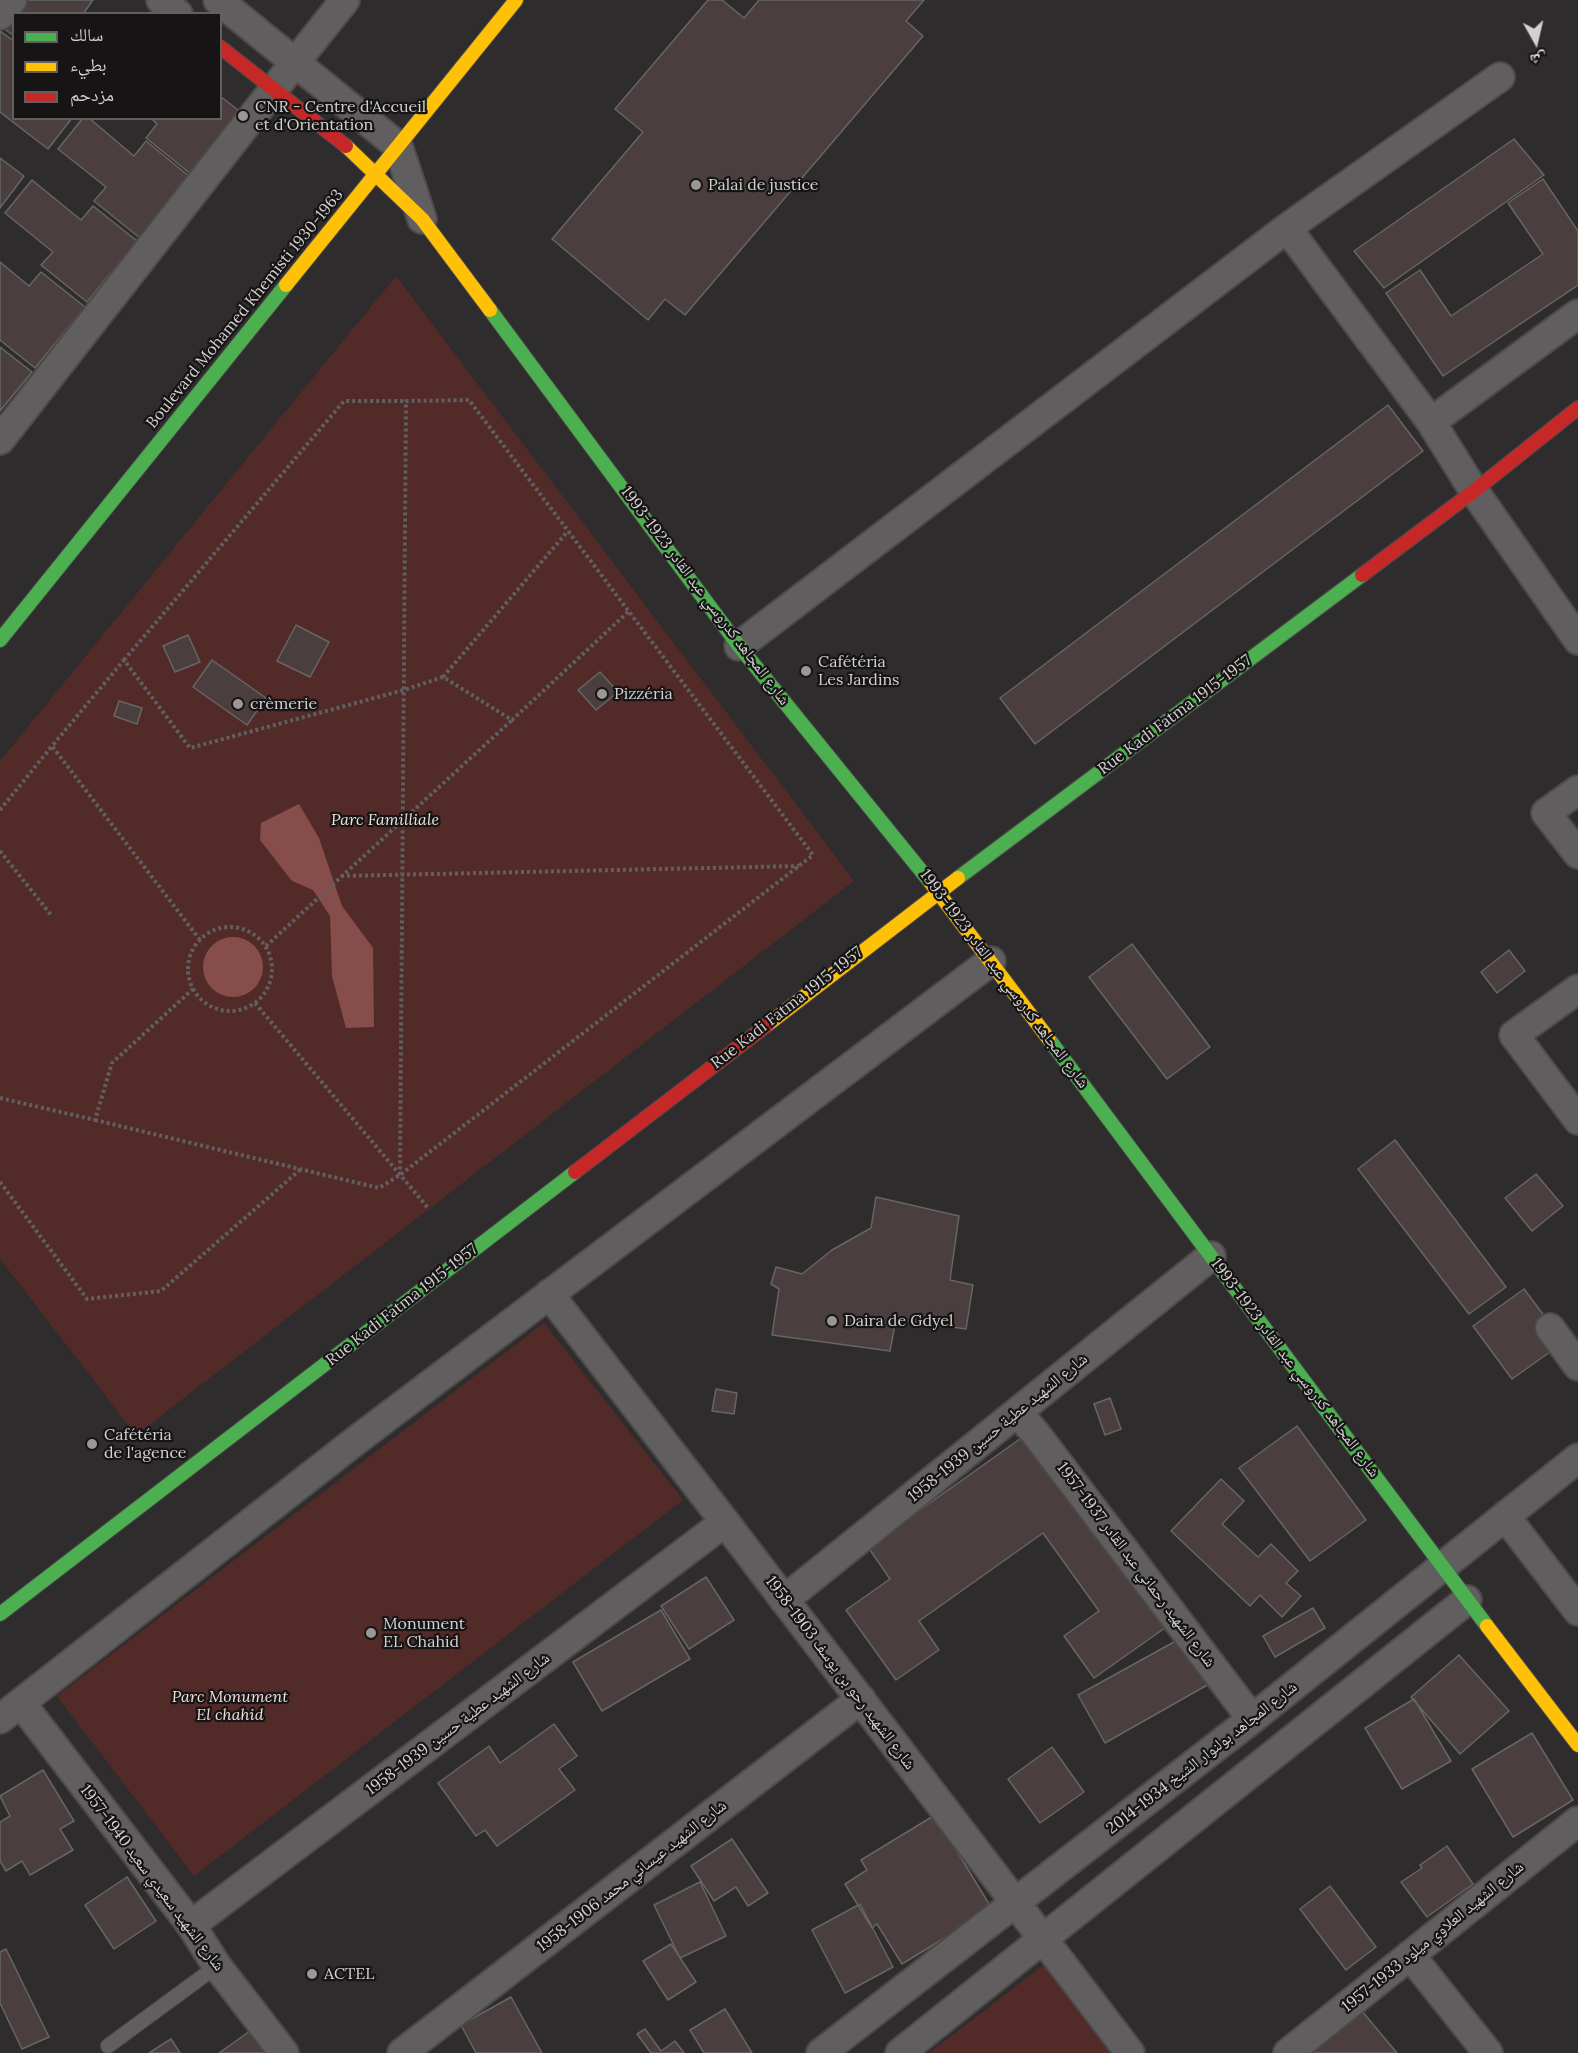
<!DOCTYPE html>
<html>
<head>
<meta charset="utf-8">
<style>
  body { margin:0 }
  #map { position:relative; width:1578px; height:2053px; overflow:hidden; background:#2e2c2c; font-family:Lora,"Noto Naskh Arabic",serif }
  canvas { display:block }
  .legend { position:absolute; left:12px; top:12px; width:210px; height:108px; box-sizing:border-box; background:#161414; border:2px solid #625f5f; margin:0; padding:8px 10px; list-style:none; font-size:18px; color:#d3d0d0 }
  .legend li { display:flex; align-items:center; gap:12px; height:30px }
  .legend b { width:30px; border:2px solid #625f5f }
  .north { position:absolute; left:1506px; top:12px; width:60px; height:60px; -webkit-text-stroke:4px #161414; paint-order:stroke; rotate:172deg; font-size:16px; font-weight:700; line-height:24px; text-align:center; color:#d3d0d0 }
  .north::after { content:''; display:block; margin:auto; width:21px; height:27px; background:#d3d0d0; clip-path:polygon(50% 0,100% 100%,50% 72%,0 100%) }
</style>
</head>
<body>
<div id="map">
<canvas width="1578" height="2053"></canvas>
<ul class="legend">
<li><b style="height:8px;background:#4caf50"></b>سالك</li>
<li><b style="height:8px;background:#ffc107"></b>بطيء</li>
<li><b style="height:8px;background:#c62828"></b>مزدحم</li>
</ul>
<div class="north">ش</div>
</div>
<script>
const ctx = document.querySelector('canvas').getContext('2d');
ctx.lineJoin = 'round';
function paint(path, color) { ctx.fillStyle = color; ctx.fill(path, 'evenodd'); }
const toPath = rows => new Path2D(rows.map(r => 'M' + r).join(''));
function trace(path, color, width, dash) { ctx.strokeStyle = color; ctx.lineWidth = width; ctx.lineCap = dash ? 'butt' : 'round'; ctx.setLineDash(dash || []); ctx.stroke(path); }
function label(font, color, halo, rows, align = 'center') {
  ctx.font = font + ' Lora,"Noto Naskh Arabic",serif'; ctx.lineWidth = 4.5; ctx.setLineDash([]); ctx.textBaseline = 'middle'; ctx.strokeStyle = halo; ctx.fillStyle = color; for (const [text, x, y, turn = 0] of rows) {
    ctx.save(); ctx.translate(x, y); ctx.rotate((+turn || 0) * Math.PI / 180); ctx.textAlign = isNaN(turn) ? turn : align; if (halo) ctx.strokeText(text, 0, 0); ctx.fillText(text, 0, 0); ctx.restore();
  }
}
const green = toPath([
  [396,276,854,881,136,1435,0,1259,0,761],
  [544,1323,683,1500,194,1876,57,1696],
  [1046,1963,1112,2053,929,2053]
]);
const water = toPath([
  [299,804,319,838,342,906,373,948,374,1027,346,1028,332,976,330,916,313,890,292,881,260,840,261,823],
  '203 967a30 30 0 1 1 60 0a30 30 0 1 1-60 0Z'
]);
const building = toPath([
  [23,0,93,0,83,14,14,14,14,36,2,27,23,0],
  [708,0,722,0,744,18,759,0,924,0,906,21,923,36,685,315,665,299,648,320,552,239,643,132,615,109,708,0],
  [0,31,14,41,14,118,72,118,48,149,0,112,0,31],
  [220,96,242,113,192,175,146,138,157,124,151,118,220,118,220,96],
  [83,118,89,118,134,156,146,141,190,177,140,238,94,201,106,187,58,149,83,118],
  [1514,139,1544,175,1384,288,1354,251,1514,139],
  [0,158,24,176,0,208,0,158],
  [1543,179,1578,231,1578,285,1443,376,1386,293,1420,270,1451,316,1543,254,1508,203,1543,179],
  [32,180,81,220,93,206,137,241,87,302,41,265,53,252,5,213,32,180],
  [0,262,29,286,41,272,85,307,35,368,0,340,0,262],
  [0,347,32,372,0,411,0,347],
  [1388,405,1423,451,1035,744,1000,698,1388,405],
  [296,625,329,642,310,677,277,661,296,625],
  [188,635,200,662,175,672,163,646,188,635],
  [212,660,266,698,247,725,193,687,212,660],
  [600,672,618,692,596,710,578,690,600,672],
  [119,701,142,708,137,724,114,716,119,701],
  [1132,944,1210,1047,1167,1079,1089,977,1132,944],
  [1509,950,1525,971,1497,993,1481,972,1509,950],
  [1395,1140,1506,1287,1469,1314,1358,1169,1395,1140],
  [1536,1174,1563,1206,1532,1231,1505,1198,1536,1174],
  [876,1197,959,1216,950,1280,973,1285,966,1329,896,1319,890,1351,772,1335,779,1289,771,1284,776,1267,802,1274,832,1250,871,1228,876,1197],
  [1524,1289,1564,1342,1512,1379,1473,1326,1524,1289],
  [716,1389,737,1393,734,1414,712,1411,716,1389],
  [1110,1398,1121,1429,1105,1435,1094,1404,1110,1398],
  [1297,1426,1366,1520,1310,1561,1239,1468,1297,1426],
  [1034,1429,1172,1623,1094,1678,1064,1636,1099,1611,1043,1533,919,1621,939,1650,896,1680,846,1610,890,1579,868,1547,1034,1429],
  [1221,1479,1244,1501,1222,1524,1258,1557,1271,1544,1298,1571,1286,1583,1301,1596,1282,1617,1260,1595,1250,1606,1171,1531,1221,1479],
  [706,1577,734,1620,689,1649,661,1606,706,1577],
  [1313,1608,1325,1628,1275,1657,1263,1636,1313,1608],
  [661,1610,690,1659,602,1711,573,1662,661,1610],
  [1183,1637,1209,1684,1105,1743,1078,1695,1183,1637],
  [1459,1655,1509,1711,1460,1754,1411,1697,1459,1655],
  [1414,1699,1451,1761,1402,1789,1365,1728,1414,1699],
  [554,1724,577,1756,559,1769,575,1790,497,1846,485,1830,476,1836,438,1783,489,1746,500,1763,554,1724],
  [1532,1733,1573,1800,1513,1837,1472,1769,1532,1733],
  [1052,1747,1084,1792,1040,1823,1008,1779,1052,1747],
  [43,1770,74,1821,60,1829,73,1850,30,1875,22,1861,6,1871,0,1861,0,1822,10,1816,0,1796,43,1770],
  [935,1815,992,1909,902,1964,877,1924,872,1928,845,1884,867,1870,861,1860,935,1815],
  [732,1839,768,1893,748,1906,736,1887,714,1901,691,1866,732,1839],
  [1447,1846,1473,1884,1427,1917,1401,1882,1422,1868,1420,1865,1447,1846],
  [127,1877,156,1921,114,1949,85,1905,127,1877],
  [700,1882,726,1936,680,1958,654,1905,700,1882],
  [1330,1886,1376,1947,1346,1970,1300,1909,1330,1886],
  [860,1904,893,1967,845,1993,812,1930,860,1904],
  [671,1944,696,1982,668,2000,643,1961,671,1944],
  [6,1949,49,2037,22,2049,0,2003,0,1952,6,1949],
  [511,1997,542,2053,476,2053,461,2025,511,1997],
  [725,2009,752,2053,704,2053,690,2030,725,2009],
  [1361,2010,1397,2053,1310,2053,1361,2010],
  [645,2029,661,2051,675,2041,684,2053,651,2053,637,2034,645,2029],
  [250,2031,266,2053,219,2053,250,2031],
  [171,2039,180,2053,149,2053,171,2039]
]);
const path = toPath([
  [124,660,344,401,406,401],
  [443,677,568,531],
  [0,810,52,746],
  [0,851,51,915],
  [341,876,799,866],
  '188 969a42 42 0 1 1 84 0a42 42 0 1 1-84 0Z',
  [200,940,52,746,124,660,190,748,404,690,443,677,512,720,629,611],
  [266,946,512,720],
  [255,1003,429,1209],
  [0,1098,95,1120,112,1063,193,989],
  [95,1120,379,1188,400,1175,813,855,469,400,406,401,400,1175],
  [0,1182,87,1299,161,1291,301,1169]
]);
const lane = toPath([
  [108,2046,217,1966]
]);
const street = toPath([
  [161,0,178,14],
  [218,0,398,146,422,219],
  [0,15,12,0],
  [1287,228,1431,422,1474,491,1578,640],
  [1431,422,1578,314],
  [0,440,274,89,345,0],
  [739,646,1287,228,1500,77],
  [1578,790,1546,813,1578,854],
  [1578,989,1514,1035,1578,1120],
  [549,1294,725,1522,1130,2053],
  [1550,1328,1578,1366],
  [1017,1412,1036,1434,1252,1719],
  [1505,1516,1578,1611],
  [784,1600,1211,1256],
  [21,1703,191,1925,217,1966,284,2053],
  [0,1719,354,1442,991,961],
  [191,1925,725,1522],
  [1410,1955,1488,2053],
  [402,2053,861,1699],
  [821,2053,1252,1719,1578,1458],
  [900,2053,1467,1600],
  [1288,2053,1578,1821]
]);
const fast = toPath([
  [490,310,739,646,931,883],
  [0,640,286,285],
  [958,878,1362,575],
  [1048,1038,1487,1626],
  [0,1614,575,1172]
]);
const slow = toPath([
  [346,146,422,219,490,310],
  [286,285,516,0],
  [931,883,1048,1038],
  [767,1025,958,878],
  [1487,1626,1578,1745]
]);
const jam = toPath([
  [220,47,346,146],
  [1362,575,1474,491,1578,408],
  [575,1172,767,1025]
]);
const markers = [
  [243,116,6,"#999797"],
  [696,185,6,"#999797"],
  [806,671,6,"#999797"],
  [602,694,6,"#999797"],
  [238,704,6,"#999797"],
  [832,1321,6,"#999797"],
  [92,1444,6,"#999797"],
  [371,1633,6,"#999797"],
  [312,1974,6,"#999797"]
];
const poiNames = [
  ["CNR - Centre d'Accueil",255,107],
  ["et d'Orientation",255,125],
  ["Palai de justice",708,185],
  ["Cafétéria",818,662],
  ["Les Jardins",818,680],
  ["Pizzéria",614,694],
  ["crèmerie",250,704],
  ["Daira de Gdyel",844,1321],
  ["Cafétéria",104,1435],
  ["de l'agence",104,1453],
  ["Monument",383,1624],
  ["EL Chahid",383,1642],
  ["ACTEL",324,1974]
];
const streetNames = [
  ["Boulevard Mohamed Khemisti 1930-1963",245,309,-51],
  ["شارع المجاهد كدروسي عبد القادر 1923-1993",705,596,53],
  ["Rue Kadi Fatma 1915-1957",1175,715,-37],
  ["شارع المجاهد كدروسي عبد القادر 1923-1993",1004,979,53],
  ["Rue Kadi Fatma 1915-1957",787,1008,-38],
  ["Rue Kadi Fatma 1915-1957",402,1305,-38],
  ["شارع المجاهد كدروسي عبد القادر 1923-1993",1295,1368,53],
  ["شارع الشهيد عطية حسين 1939-1958",998,1428,-39],
  ["شارع الشهيد رحماني عبد القادر 1937-1957",1136,1565,53],
  ["شارع الشهيد رحو بن يوسف 1903-1958",840,1673,53],
  ["شارع الشهيد عطية حسين 1939-1958",458,1724,-37],
  ["شارع المجاهد بولنوار الشيخ 1934-2014",1202,1758,-38],
  ["شارع الشهيد عيساني محمد 1906-1958",632,1876,-38],
  ["شارع الشهيد سعيدي سعيد 1940-1957",152,1878,53],
  ["شارع الشهيد العلاوي ميلود 1933-1957",1433,1937,-39]
];
const parkNames = [
  ["Parc Familliale",385,820],
  ["Parc Monument",230,1697],
  ["El chahid",230,1715]
];
paint(green, '#522b29');
paint(water, '#864d4a');
paint(building, '#4b3e3e');
trace(building, '#676565', 1.5);
trace(lane, '#4c4949', 16);
trace(street, '#4c4949', 32);
trace(fast, '#4c4949', 16);
trace(slow, '#4c4949', 16);
trace(jam, '#4c4949', 16);
trace(path, '#615f5f', 4, [3, 3]);
trace(lane, '#605e5e', 14);
trace(street, '#605e5e', 28);
trace(fast, '#4caf50', 14);
trace(slow, '#ffc107', 14);
trace(jam, '#c62828', 14);
for (const [x, y, r, color] of markers) { const dot = new Path2D(); dot.arc(x, y, r, 0, 2 * Math.PI); ctx.fillStyle = color; ctx.fill(dot); trace(dot, '#161414', 2); }
label('16px', '#d3d0d0', '#161414', poiNames, 'left');
label('16px', '#d3d0d0', '#161414', streetNames);
label('italic 16px', '#f4dfdd', '#161414', parkNames);
</script>
</body>
</html>
